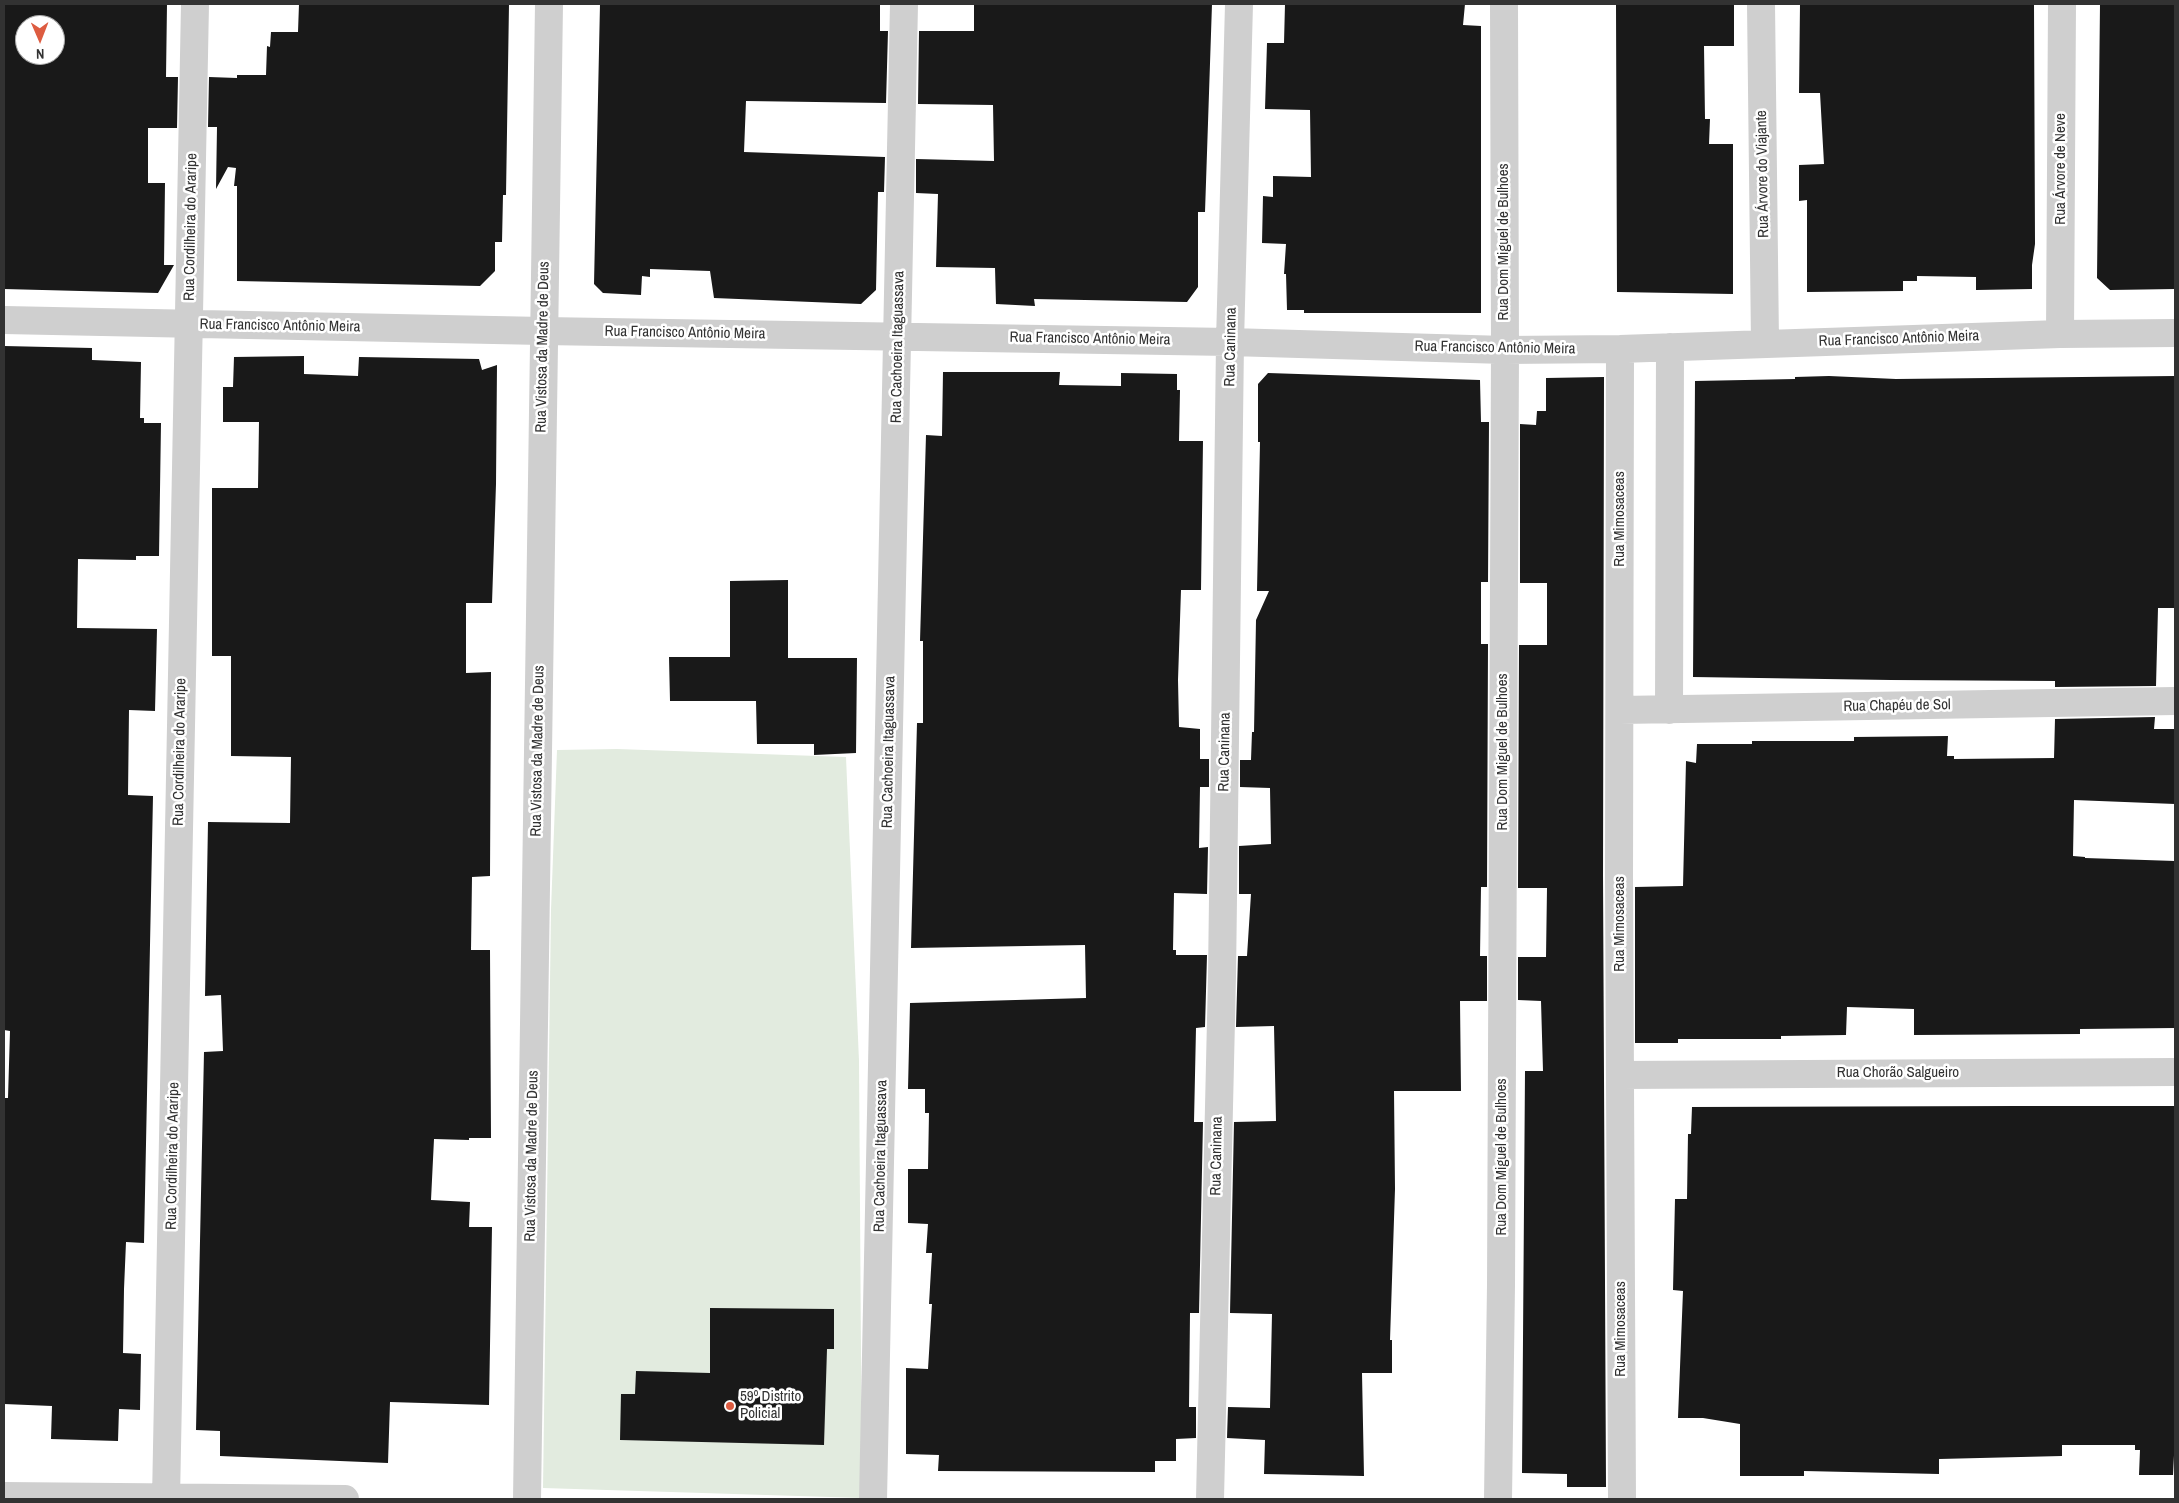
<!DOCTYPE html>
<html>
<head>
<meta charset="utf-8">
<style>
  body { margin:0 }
  #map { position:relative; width:2179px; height:1503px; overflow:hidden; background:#fff; font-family:"Archivo Narrow",sans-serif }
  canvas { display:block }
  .frame { position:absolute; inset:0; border:5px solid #323232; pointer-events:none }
  .north { position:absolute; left:15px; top:15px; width:50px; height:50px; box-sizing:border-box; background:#fff; border:1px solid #adadad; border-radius:50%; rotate:179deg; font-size:14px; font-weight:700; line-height:20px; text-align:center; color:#323232 }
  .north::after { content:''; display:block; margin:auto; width:18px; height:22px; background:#dd5c41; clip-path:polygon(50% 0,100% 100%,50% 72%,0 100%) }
</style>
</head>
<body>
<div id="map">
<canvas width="2179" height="1503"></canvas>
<div class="frame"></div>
<div class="north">N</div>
</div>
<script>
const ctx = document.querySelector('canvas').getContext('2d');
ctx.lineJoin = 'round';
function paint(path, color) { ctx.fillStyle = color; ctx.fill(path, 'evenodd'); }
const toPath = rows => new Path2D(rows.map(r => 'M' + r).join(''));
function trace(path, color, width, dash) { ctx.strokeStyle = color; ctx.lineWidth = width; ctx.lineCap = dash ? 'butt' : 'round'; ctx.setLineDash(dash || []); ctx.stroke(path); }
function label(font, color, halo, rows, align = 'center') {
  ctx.font = font + ' "Archivo Narrow",sans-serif'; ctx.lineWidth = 5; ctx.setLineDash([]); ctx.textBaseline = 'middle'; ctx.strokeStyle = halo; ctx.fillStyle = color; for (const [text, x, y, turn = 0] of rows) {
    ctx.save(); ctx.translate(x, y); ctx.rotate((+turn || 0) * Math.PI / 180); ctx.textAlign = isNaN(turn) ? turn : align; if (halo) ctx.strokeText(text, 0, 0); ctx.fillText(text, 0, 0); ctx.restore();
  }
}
const green = toPath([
  [617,749,846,757,859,1061,862,1498,543,1488,551,910,557,750]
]);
const building = toPath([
  [4,4,167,4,166,77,178,77,177,128,148,128,148,183,165,183,164,265,174,265,158,293,4,289],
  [25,25,55,25,55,55,25,55],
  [299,4,509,4,506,195,503,195,502,242,495,242,495,271,480,286,237,281,237,186,234,186,236,168,228,167,216,189,217,127,208,127,209,77,237,78,237,75,266,75,267,46,270,47,271,32,298,32],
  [600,4,880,4,880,31,888,31,886,103,746,101,744,152,885,157,884,192,878,192,876,290,861,304,714,298,710,271,650,269,650,277,642,276,641,295,603,293,594,284],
  [974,4,1212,4,1205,212,1198,212,1198,287,1187,302,1034,299,1035,306,996,304,995,268,936,267,938,194,916,193,916,159,994,161,993,105,918,104,919,31,974,31],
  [1285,4,1465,4,1463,25,1481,26,1481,313,1304,313,1304,310,1287,310,1286,274,1284,274,1286,244,1262,243,1263,196,1273,197,1273,176,1311,177,1310,110,1265,109,1267,43,1284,43],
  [1616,4,1734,4,1734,46,1704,46,1705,119,1710,119,1709,144,1733,144,1733,294,1617,292],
  [1800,4,2034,4,2035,244,2032,265,2032,289,1976,290,1976,277,1917,276,1917,281,1903,281,1903,291,1807,292,1807,200,1799,201,1799,165,1824,164,1820,93,1799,93],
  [2100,4,2175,4,2175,289,2110,290,2097,278],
  [4,346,92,348,92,360,141,362,140,418,144,418,144,423,161,423,159,556,136,556,136,560,78,559,77,628,157,629,155,711,129,710,128,795,153,796,144,1243,126,1242,124,1289,123,1353,141,1354,140,1410,119,1409,118,1441,51,1439,52,1406,4,1404,4,1098,8,1098,10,1031,4,1030],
  [304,356,304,374,358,376,359,357,479,359,482,370,497,365,496,484,492,603,466,603,466,673,491,672,490,876,472,877,471,950,490,950,491,1138,469,1138,469,1140,434,1139,431,1200,470,1202,469,1227,492,1227,489,1405,390,1402,388,1463,220,1456,220,1431,196,1430,204,1052,223,1051,221,995,205,996,208,822,290,823,291,757,231,756,231,656,212,656,212,488,258,488,259,422,223,422,223,387,233,387,234,357],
  [943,372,1060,372,1059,385,1121,386,1121,373,1177,374,1177,390,1180,390,1179,441,1203,441,1201,590,1181,590,1178,680,1179,727,1200,729,1200,759,1209,759,1209,787,1200,787,1199,848,1208,847,1207,894,1174,893,1173,950,1176,950,1176,955,1207,955,1205,1027,1196,1028,1194,1122,1203,1122,1199,1313,1190,1313,1189,1407,1196,1407,1196,1438,1176,1439,1176,1461,1155,1461,1155,1472,938,1471,939,1455,906,1454,906,1368,928,1369,932,1304,929,1304,932,1253,926,1253,928,1224,908,1223,908,1169,928,1169,929,1113,925,1113,925,1089,908,1089,910,1003,1086,998,1085,945,911,948,917,723,923,723,923,641,920,641,926,435,942,436],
  [1268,373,1480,380,1481,422,1489,422,1488,582,1481,582,1481,644,1488,644,1487,887,1481,887,1480,956,1487,956,1487,1001,1460,1001,1461,1091,1394,1091,1395,1189,1390,1340,1392,1340,1392,1373,1362,1373,1364,1476,1264,1474,1265,1440,1227,1438,1228,1407,1270,1408,1272,1314,1230,1313,1234,1122,1276,1121,1274,1026,1236,1027,1238,956,1247,956,1251,894,1239,894,1239,846,1271,844,1270,788,1240,787,1240,760,1251,760,1252,732,1254,732,1256,620,1269,591,1257,591,1260,442,1258,442,1258,384],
  [1829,376,1896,379,2175,376,2175,608,2158,608,2156,686,2055,687,2055,681,1891,680,1693,677,1695,381,1795,379,1795,377],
  [1604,377,1603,875,1606,1487,1567,1487,1567,1474,1522,1473,1525,1071,1543,1071,1541,1001,1518,1000,1518,957,1546,957,1547,888,1518,888,1519,645,1547,645,1547,583,1520,583,1520,424,1536,425,1537,411,1546,411,1546,378],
  [788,580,788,658,857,658,856,753,814,755,814,744,757,744,756,701,670,701,669,657,730,657,730,581],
  [2155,717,2154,729,2175,729,2175,804,2074,800,2073,856,2085,857,2085,858,2175,861,2175,1028,2080,1029,2080,1034,1914,1035,1914,1009,1847,1007,1846,1035,1781,1036,1781,1039,1678,1039,1678,1043,1635,1043,1635,887,1683,886,1686,761,1696,763,1697,744,1752,744,1752,741,1854,741,1854,737,1948,736,1947,756,1954,756,1954,759,2054,758,2055,719],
  [2013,1106,2175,1106,2175,1436,2173,1475,2139,1475,2140,1450,2135,1450,2135,1445,2062,1445,2062,1456,1939,1459,1939,1474,1804,1471,1804,1476,1740,1476,1740,1424,1703,1418,1678,1418,1683,1291,1673,1290,1675,1199,1687,1199,1688,1134,1691,1134,1692,1107],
  [710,1308,834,1309,834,1349,827,1349,824,1445,620,1440,621,1394,635,1394,636,1371,710,1373]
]);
const minor = toPath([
  [1761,4,1765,343],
  [4,320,543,331,1230,342,1505,350,1620,349,2060,334,2175,333],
  [2060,334,2062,4],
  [1620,349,1619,875,1622,1499],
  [1620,710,2175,701],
  [1669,710,1670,347],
  [1620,1075,2175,1072],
  [4,1496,345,1499],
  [166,1499,195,4],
  [527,1499,549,4],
  [873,1499,904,4],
  [1210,1499,1222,976,1230,342,1239,4],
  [1498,1499,1501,1285,1505,350,1504,4]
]);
const markers = [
  [730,1406,5,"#dd5c41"]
];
const streetNames = [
  ["Rua Árvore de Neve",2061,169,-90],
  ["Rua Árvore do Viajante",1763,174,-91],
  ["Rua Cordilheira do Araripe",191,227,-89],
  ["Rua Dom Miguel de Bulhoes",1504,242,-90],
  ["Rua Francisco Antônio Meira",280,326,1],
  ["Rua Francisco Antônio Meira",685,333,1],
  ["Rua Francisco Antônio Meira",1090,339,1],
  ["Rua Francisco Antônio Meira",1899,339,-2],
  ["Rua Vistosa da Madre de Deus",543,347,-89],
  ["Rua Cachoeira Itaguassava",898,347,-89],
  ["Rua Caninana",1231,347,-89],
  ["Rua Francisco Antônio Meira",1495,348,1],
  ["Rua Mimosaceas",1620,519,-90],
  ["Rua Chapéu de Sol",1897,706,-1],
  ["Rua Vistosa da Madre de Deus",538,751,-89],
  ["Rua Cordilheira do Araripe",180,752,-89],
  ["Rua Cachoeira Itaguassava",889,752,-89],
  ["Rua Caninana",1225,752,-89],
  ["Rua Dom Miguel de Bulhoes",1503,752,-90],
  ["Rua Mimosaceas",1620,924,-90],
  ["Rua Chorão Salgueiro",1898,1073],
  ["Rua Cordilheira do Araripe",173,1156,-89],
  ["Rua Vistosa da Madre de Deus",532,1156,-89],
  ["Rua Cachoeira Itaguassava",881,1156,-89],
  ["Rua Caninana",1217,1156,-89],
  ["Rua Dom Miguel de Bulhoes",1502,1157,-90],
  ["Rua Mimosaceas",1621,1329,-90]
];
const poiNames = [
  ["59º Distrito",740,1397],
  ["Policial",740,1414]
];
paint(green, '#e2ebdf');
paint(building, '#191919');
trace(minor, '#cfcfcf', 28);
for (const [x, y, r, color] of markers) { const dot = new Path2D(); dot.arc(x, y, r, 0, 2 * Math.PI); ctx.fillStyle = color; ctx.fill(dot); trace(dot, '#fff', 2); }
label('15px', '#323232', '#fff', streetNames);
label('15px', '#323232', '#fff', poiNames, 'left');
</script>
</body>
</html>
